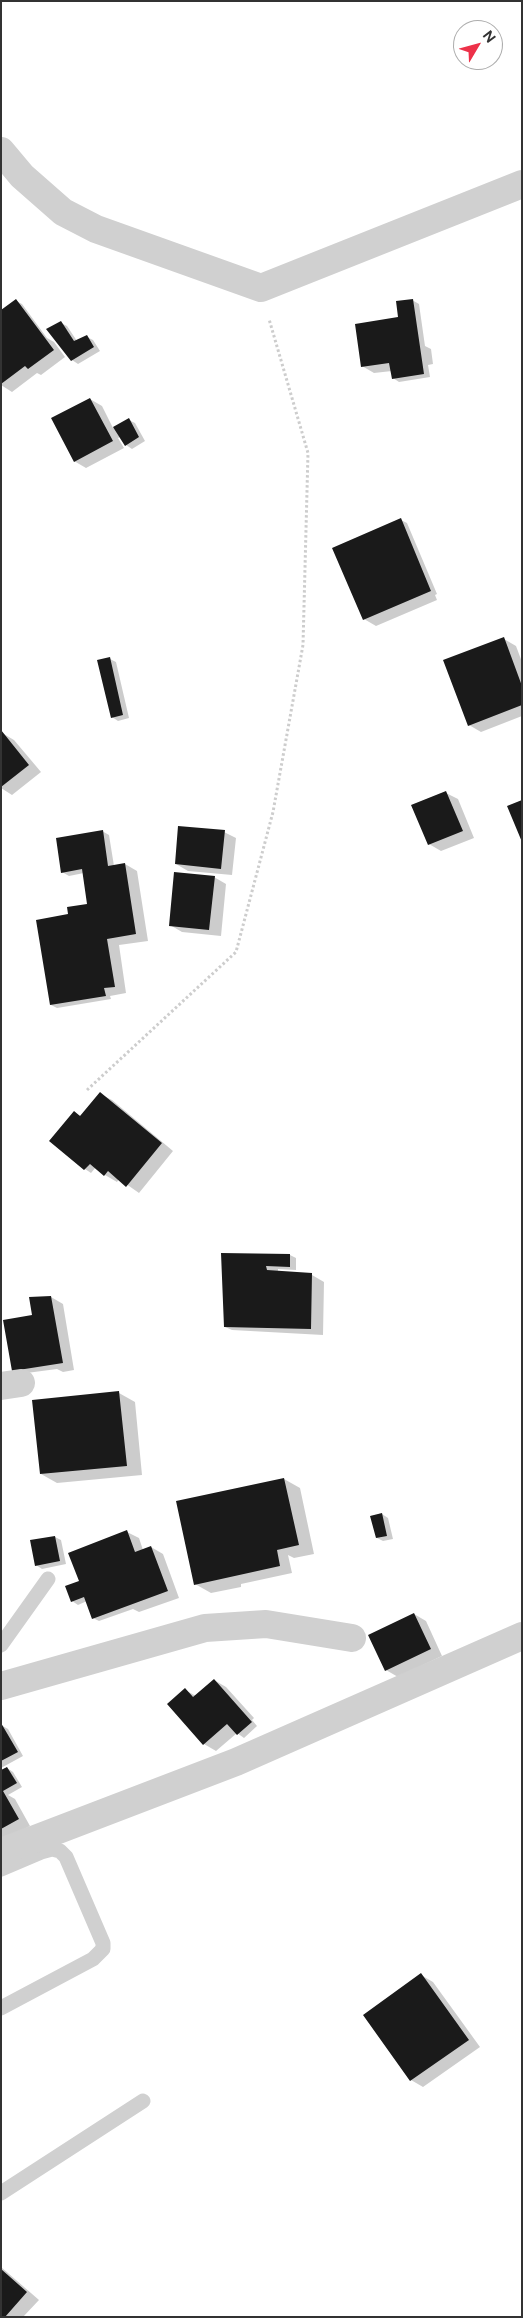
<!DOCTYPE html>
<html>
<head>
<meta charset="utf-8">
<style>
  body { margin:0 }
  #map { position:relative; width:523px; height:2318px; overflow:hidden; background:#fff; font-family:"Public Sans",sans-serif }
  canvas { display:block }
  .frame { position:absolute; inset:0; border:2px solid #333; pointer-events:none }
  .north { position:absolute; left:453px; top:20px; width:50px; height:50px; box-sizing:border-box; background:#fff; border:1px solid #adadad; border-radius:50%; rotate:53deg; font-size:14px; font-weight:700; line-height:20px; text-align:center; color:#333 }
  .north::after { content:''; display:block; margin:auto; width:18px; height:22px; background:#ed3149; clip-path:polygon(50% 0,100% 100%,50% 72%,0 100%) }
</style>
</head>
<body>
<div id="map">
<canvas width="523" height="2318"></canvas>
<div class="frame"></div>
<div class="north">N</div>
</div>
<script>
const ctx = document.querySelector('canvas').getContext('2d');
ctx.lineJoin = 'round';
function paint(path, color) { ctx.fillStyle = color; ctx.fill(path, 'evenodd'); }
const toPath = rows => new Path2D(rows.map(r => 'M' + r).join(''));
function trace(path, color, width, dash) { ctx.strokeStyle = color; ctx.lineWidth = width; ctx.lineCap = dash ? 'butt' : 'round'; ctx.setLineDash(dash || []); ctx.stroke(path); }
const shadow = toPath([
  [412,300,419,304,425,346,431,349,433,364,428,365,430,377,399,382,393,378,392,371,374,373,362,366],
  [16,301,22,304,47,338,54,342,65,357,41,375,37,373,12,392,1,385,1,312],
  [61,323,67,326,77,341,87,337,93,340,100,351,78,364,72,360,48,330],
  [90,399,102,406,113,428,129,420,135,423,145,441,132,449,126,445,120,437,118,438,124,448,86,468,74,461],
  [401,520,407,523,437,594,435,595,437,600,376,626,364,619],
  [504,639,516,646,522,662,522,716,481,732,469,725],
  [110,659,116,662,129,718,118,721,112,717],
  [2,733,14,740,41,772,12,795,1,788],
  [446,793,458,799,474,838,441,851,429,844],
  [102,831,109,835,114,866,125,864,137,871,148,941,119,945,126,993,110,996,111,999,57,1008,51,1005,69,915,88,905,84,873,69,876,62,872],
  [224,832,236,838,232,875,188,871,176,864],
  [214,877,226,884,221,936,182,932,170,925],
  [100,1094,112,1100,173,1151,139,1193,119,1179,117,1182,105,1175,96,1167,91,1173,85,1169,74,1113,81,1116],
  [222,1254,290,1255,296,1258,296,1270,278,1269,278,1272,312,1275,324,1282,323,1335,232,1330,225,1327],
  [51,1297,63,1304,74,1370,63,1372,57,1369,19,1374,33,1316],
  [119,1393,135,1402,142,1475,57,1483,41,1474],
  [284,1479,300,1488,314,1554,294,1558,288,1555,292,1573,241,1584,241,1587,211,1593,195,1584],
  [382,1514,388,1518,393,1539,383,1541,377,1538],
  [127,1532,139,1538,143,1550,151,1547,163,1554,179,1598,139,1612,133,1609,99,1621,93,1618,87,1601,78,1605,72,1601,80,1582],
  [55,1537,61,1540,66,1564,42,1569,36,1565],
  [414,1614,426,1621,442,1656,398,1677,386,1670],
  [214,1680,226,1687,254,1718,252,1720,257,1726,244,1738,237,1733,216,1751,204,1744,168,1704,185,1690,196,1696],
  [1,1725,8,1729,23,1756,1,1768],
  [7,1768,13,1772,22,1787,8,1795,15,1799,30,1826,1,1842,1,1771],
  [421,1975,433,1982,480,2047,423,2087,411,2080],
  [1,2267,39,2300,23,2317,1,2317]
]);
const building = toPath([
  [16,299,54,350,28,369,25,366,1,384,1,310],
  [413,299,424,374,392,379,389,363,361,367,355,324,398,317,396,301],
  [61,321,74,341,87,335,94,347,71,361,46,329],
  [90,398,113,441,74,462,51,418],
  [129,418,139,437,125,446,113,427],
  [401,518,431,591,363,620,332,548],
  [504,637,522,686,522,705,468,726,443,660],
  [110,657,123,715,111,718,97,660],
  [1,730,29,765,1,787],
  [446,791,463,831,428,845,411,805],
  [522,800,522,842,507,806],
  [178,826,225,830,221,869,175,864],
  [103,830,108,866,125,863,136,934,107,939,115,987,104,988,106,996,50,1005,36,920,68,914,67,907,87,904,82,869,61,873,56,838],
  [174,872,215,876,209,930,169,926],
  [100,1092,162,1143,126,1187,108,1171,104,1176,90,1164,84,1170,49,1141,74,1111,80,1116],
  [221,1253,290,1254,290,1267,266,1266,267,1270,312,1273,311,1329,224,1327],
  [51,1296,63,1363,12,1371,3,1320,32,1315,29,1297],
  [119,1391,127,1466,40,1474,32,1400],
  [284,1478,299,1545,277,1550,280,1566,194,1585,176,1501],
  [382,1513,387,1536,376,1538,370,1516],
  [127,1530,135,1552,151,1546,168,1591,92,1619,84,1597,71,1602,65,1586,79,1581,68,1553],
  [55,1536,60,1561,35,1566,30,1540],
  [414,1613,431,1649,385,1671,368,1635],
  [214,1679,252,1722,237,1735,227,1724,203,1745,167,1704,185,1688,193,1697],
  [1,1723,18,1752,1,1761],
  [7,1767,17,1783,3,1791,19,1819,1,1829,1,1770],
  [421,1973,469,2040,410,2081,363,2015],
  [1,2269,27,2292,5,2317,1,2317]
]);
const path = toPath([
  [87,1090,236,952,273,812,303,645,308,453,269,319]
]);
const lane = toPath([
  [1,1645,48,1579],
  [1,1869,41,1852,52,1849,60,1851,66,1857,103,1943,103,1949,93,1959,1,2008],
  [1,2193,143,2101]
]);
const street = toPath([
  [1,151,22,176,63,212,96,229,261,288,522,184],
  [1,1386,21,1383],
  [1,1686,205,1628,266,1624,352,1638],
  [1,1852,236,1762,522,1636]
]);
paint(shadow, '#0003');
paint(building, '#1a1a1a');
trace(path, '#cdcdcd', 3, [2.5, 2.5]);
trace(lane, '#d0d0d0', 15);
trace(street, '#d0d0d0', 28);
</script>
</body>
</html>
